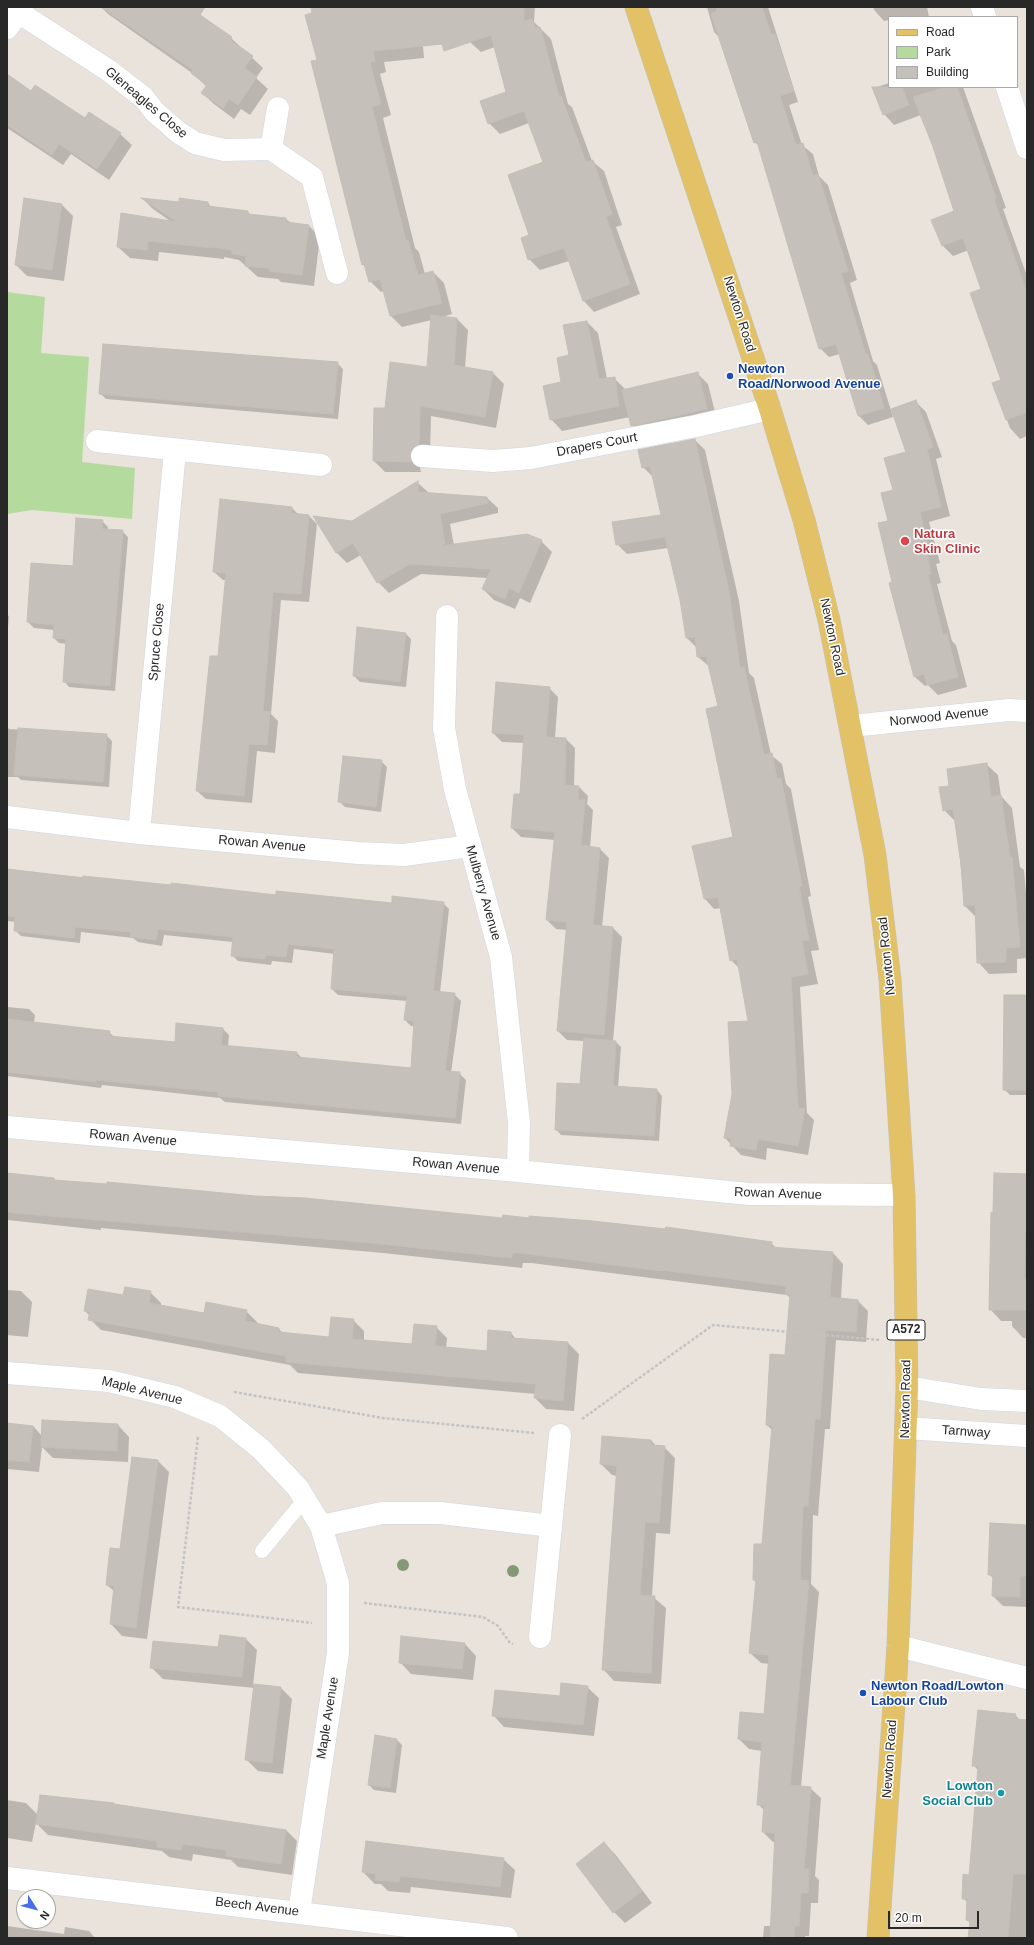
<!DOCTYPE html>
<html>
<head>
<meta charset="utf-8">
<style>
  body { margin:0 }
  #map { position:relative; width:1034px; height:1945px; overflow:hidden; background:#e9e3db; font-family:Helvetica,sans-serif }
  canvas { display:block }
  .frame { position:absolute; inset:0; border:8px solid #282828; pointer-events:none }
  .legend { position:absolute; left:888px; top:16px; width:130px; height:72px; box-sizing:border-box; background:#fff; border:1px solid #a9a9a9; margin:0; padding:5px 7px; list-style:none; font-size:12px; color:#282828 }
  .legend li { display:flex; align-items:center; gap:8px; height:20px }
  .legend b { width:20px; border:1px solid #a9a9a9 }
  .north { position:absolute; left:16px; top:1889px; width:40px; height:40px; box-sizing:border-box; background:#fff; border:1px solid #a9a9a9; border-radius:50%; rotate:126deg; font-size:11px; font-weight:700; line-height:16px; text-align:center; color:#282828 }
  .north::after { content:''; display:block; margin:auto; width:14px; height:18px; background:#4a6de8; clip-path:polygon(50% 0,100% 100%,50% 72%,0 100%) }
  .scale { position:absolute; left:888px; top:1911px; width:91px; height:18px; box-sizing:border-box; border:2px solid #282828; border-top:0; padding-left:5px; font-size:12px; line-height:14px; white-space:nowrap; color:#282828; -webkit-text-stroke:3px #fff; paint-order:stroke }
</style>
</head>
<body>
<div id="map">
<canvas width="1034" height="1945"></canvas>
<div class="frame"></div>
<ul class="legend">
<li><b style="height:5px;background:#e3c167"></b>Road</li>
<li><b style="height:11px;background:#b4db9d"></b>Park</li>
<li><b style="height:11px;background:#c5c1ba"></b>Building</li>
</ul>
<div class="north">N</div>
<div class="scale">20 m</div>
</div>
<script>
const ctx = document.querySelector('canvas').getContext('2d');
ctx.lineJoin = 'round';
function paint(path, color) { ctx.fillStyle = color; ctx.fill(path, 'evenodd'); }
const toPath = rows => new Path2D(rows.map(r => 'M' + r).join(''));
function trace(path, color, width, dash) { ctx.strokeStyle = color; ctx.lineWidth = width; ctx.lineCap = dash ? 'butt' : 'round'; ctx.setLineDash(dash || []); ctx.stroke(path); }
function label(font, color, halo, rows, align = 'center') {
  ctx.font = font + ' Helvetica,sans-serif'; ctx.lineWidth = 3; ctx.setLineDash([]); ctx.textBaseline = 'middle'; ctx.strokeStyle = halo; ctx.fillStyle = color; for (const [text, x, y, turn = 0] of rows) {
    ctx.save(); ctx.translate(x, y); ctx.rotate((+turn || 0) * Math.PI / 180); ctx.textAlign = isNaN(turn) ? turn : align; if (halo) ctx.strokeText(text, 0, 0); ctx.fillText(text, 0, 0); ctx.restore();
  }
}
const green = toPath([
  [7,292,45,297,41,353,89,357,82,462,135,468,132,519,32,510,7,514]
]);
const shadow = toPath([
  [101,7,190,7,231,38,263,68,256,78,268,89,250,115,241,109,234,119,214,104,202,93,207,87,192,73,108,14],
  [323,7,353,7,422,35,424,58,384,62,386,72,380,74,391,115,383,118,415,248,419,252,425,274,433,272,444,283,452,314,442,317,457,319,468,330,465,368,493,373,504,384,496,428,431,416,430,455,422,460,420,467,421,472,385,472,374,461,385,409,428,368,432,320,402,327,391,316,384,291,381,292,370,281,366,268,363,264,318,60,326,10],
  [472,7,535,7,534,22,551,39,568,104,572,107,592,161,604,171,622,225,616,227,640,294,594,312,584,301,569,261,540,270,529,259,530,236,544,162,529,123,500,134,489,123,508,93,495,47,481,52,470,42],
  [707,7,768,7,798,102,789,105,802,145,813,154,819,176,828,185,857,280,850,283,873,361,877,365,893,417,868,425,858,415,840,354,829,357,820,348,760,148,755,142,720,38,714,32],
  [873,7,927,7,929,17,889,17,889,20,884,21,874,10],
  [889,83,889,87,963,87,1006,208,1003,209,1027,276,1027,436,1020,439,1010,428,993,383,1002,380,982,290,969,250,953,256,943,246,933,220,956,211,933,143,921,115,894,125,884,114,874,88],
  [7,90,32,92,85,119,120,134,132,145,109,180,71,154,63,165,7,128],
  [25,199,62,205,73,216,64,281,27,276,16,265],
  [143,199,179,203,208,203,212,208,248,212,251,215,286,219,291,223,308,225,320,237,314,286,281,282,278,279,258,277,239,260,224,257,224,259,159,252,158,261,130,258,118,247,173,223,153,209],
  [587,322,598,333,607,379,614,378,626,390,697,373,708,384,717,420,643,436,632,425,630,417,562,431,551,419,570,356],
  [337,363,343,369,338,419,106,399,100,393],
  [916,402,926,412,942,457,936,459,950,516,929,522,940,563,936,564,941,583,937,584,952,641,956,645,967,687,938,695,928,685,925,686,915,677,894,583,889,521,894,491,907,453],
  [695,440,705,450,739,601,749,673,754,678,771,755,782,764,786,784,791,789,811,896,808,897,819,950,811,951,818,984,800,987,807,1113,814,1120,808,1155,767,1148,766,1160,741,1155,725,1138,750,1022,740,969,731,960,721,908,714,909,705,899,694,847,734,837,719,707,710,667,698,657,697,648,687,638,681,600,668,548,627,554,617,544,662,516,654,478,643,467],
  [418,483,429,493,487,498,498,508,498,513,450,524,454,545,541,541,552,552,530,603,520,598,515,609,494,600,483,589,488,578,421,574,389,593,378,582,361,555,347,563,337,553,315,517,352,522],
  [292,508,299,515,309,516,317,524,309,602,281,600,271,714,278,721,275,753,257,751,252,803,206,799,197,791,219,657,226,580,223,580,214,572],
  [102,521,108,527,108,530,122,531,128,537,115,691,69,687,64,681,67,644,59,643,54,638,54,630,34,628,28,622,74,567],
  [7,615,9,616,7,640],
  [406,634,411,639,406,687,360,682,354,676],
  [549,688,558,697,555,738,566,739,575,748,574,787,579,787,588,796,587,804,593,810,590,848,600,849,609,858,602,927,613,928,622,937,613,1041,616,1042,621,1047,618,1088,657,1090,662,1096,659,1141,561,1135,556,1129,581,1085,585,1041,567,1040,558,1031,567,930,556,929,547,920,555,840,521,837,512,828,521,795,524,743,502,742,493,733],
  [7,727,9,729,106,735,112,741,109,787,21,780,18,777,7,777],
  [381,761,387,767,381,812,345,807,340,802],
  [986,764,998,775,1001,796,1012,808,1020,867,1024,870,1027,905,1027,958,1017,959,1017,973,989,974,978,962,976,917,965,906,956,822,944,810,950,786],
  [7,870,276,896,392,904,443,903,449,909,440,993,454,994,461,1001,451,1073,459,1073,466,1080,461,1124,225,1102,220,1098,102,1085,101,1088,7,1076,7,1007,29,1009,35,1015,34,1023,109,1032,114,1037,175,1043,223,1029,229,1035,228,1046,297,1053,302,1058,412,1069,414,1026,411,1026,405,1020,407,1001,338,995,332,989,335,954,294,949,292,963,272,961,271,965,238,961,232,955,233,942,164,935,162,946,138,942,133,938,81,932,80,943,21,936,15,930,16,922,7,921],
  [1027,996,1027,1095,1010,1095,1004,1089],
  [7,1174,54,1179,56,1181,771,1243,777,1249,833,1253,843,1264,841,1299,858,1301,868,1311,866,1342,836,1340,830,1429,825,1429,818,1516,813,1515,811,1584,819,1592,801,1787,810,1788,821,1798,815,1876,819,1880,818,1903,811,1903,809,1936,805,1936,805,1938,763,1938,764,1926,771,1926,776,1843,773,1842,763,1832,764,1810,758,1804,762,1751,749,1749,739,1739,765,1715,769,1664,761,1663,750,1653,757,1583,754,1580,763,1545,772,1430,767,1425,786,1356,790,1298,787,1295,531,1263,523,1263,522,1268,383,1253,101,1228,101,1230,7,1220],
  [1027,1175,1027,1338,1023,1338,1012,1326,1012,1321,1001,1321,990,1309,994,1214],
  [7,1290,21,1291,32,1302,28,1337,7,1335],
  [150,1292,161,1303,161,1306,205,1314,246,1311,257,1322,257,1325,279,1329,284,1334,330,1338,353,1320,364,1331,364,1341,413,1345,436,1327,447,1338,446,1348,487,1352,511,1333,516,1339,568,1343,579,1354,574,1411,546,1409,535,1398,536,1394,298,1373,290,1365,101,1330,90,1319,90,1316,85,1311,124,1296],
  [7,1424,33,1426,42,1436,118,1425,129,1437,128,1462,53,1458,42,1447,39,1472,7,1469],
  [651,1440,657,1447,664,1447,675,1458,670,1534,656,1533,652,1596,666,1608,661,1684,614,1681,603,1669,617,1476,612,1475,601,1464],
  [133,1458,158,1461,169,1472,147,1639,122,1636,111,1624,115,1592,107,1585,121,1550],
  [1027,1526,1027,1607,1003,1606,993,1596,994,1579,989,1574],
  [246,1639,257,1650,253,1685,281,1688,292,1699,283,1774,258,1771,246,1759,255,1688,163,1679,151,1667,219,1649],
  [465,1644,476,1656,473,1680,411,1674,400,1662],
  [587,1687,599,1698,594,1736,504,1727,493,1715,561,1697],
  [1015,1715,1020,1720,1027,1721,1026,1938,969,1938,971,1924,967,1920,968,1903,963,1898,970,1876,979,1771,973,1765],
  [397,1740,402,1745,396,1793,374,1790,369,1785],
  [7,1800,26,1803,38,1815,286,1830,297,1841,292,1875,238,1867,231,1860,193,1854,192,1861,169,1857,162,1851,48,1835,36,1823,32,1842,7,1838],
  [604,1843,615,1854,652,1903,625,1923,614,1912],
  [503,1859,515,1870,511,1898,411,1887,410,1893,388,1891,381,1884,375,1884,363,1872],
  [7,1926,64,1934,65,1927,89,1931,95,1938,99,1938,7,1938]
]);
const building = toPath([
  [101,7,205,7,200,15,232,37,230,40,253,56,244,68,257,77,238,105,229,99,223,108,201,93,207,85,191,73,193,70,101,7],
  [311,7,524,7,524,21,532,19,535,28,540,27,559,96,561,96,586,162,593,160,612,214,606,217,630,284,583,301,564,248,528,260,521,238,529,235,508,175,543,162,524,111,488,124,480,101,506,92,491,35,444,51,442,44,373,51,375,61,370,63,381,104,372,107,406,241,408,240,418,275,433,271,442,303,390,316,380,279,369,282,364,264,362,265,311,61,317,60,305,15,312,13,311,7],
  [716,7,762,7,771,34,775,34,794,91,780,96,796,145,803,143,813,176,818,174,848,271,841,273,866,355,868,354,884,408,858,416,836,344,819,349,757,142,754,143,711,14,717,11,716,7],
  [7,74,31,91,35,85,85,118,89,112,121,133,97,169,59,144,52,155,7,125,7,74],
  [872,87,902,87,909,105,883,115,872,87],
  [946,87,957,87,996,198,994,199,1027,293,1027,412,1006,420,992,383,1001,380,970,293,981,289,963,238,942,246,931,220,954,211,932,144,913,97,946,87],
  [24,198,62,204,52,270,15,265,24,198],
  [141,198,179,202,179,198,208,202,208,206,248,211,248,214,286,218,286,222,309,225,302,275,269,271,269,268,245,266,246,256,232,254,232,250,213,247,213,248,148,241,147,250,117,247,121,213,177,222,141,198],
  [431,315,457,318,454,365,493,372,485,417,420,406,419,444,411,449,410,456,411,462,373,461,374,408,385,408,390,362,427,367,431,315],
  [587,321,599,379,615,377,619,406,550,420,543,386,561,382,557,358,569,355,563,325,587,321],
  [103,344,338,362,333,414,99,394,103,344],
  [698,372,707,409,631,426,622,390,698,372],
  [916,400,933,447,927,449,941,507,920,512,930,554,927,554,931,574,928,575,943,635,947,634,958,677,927,685,924,674,914,677,889,583,892,582,878,523,888,521,881,493,893,490,884,458,906,452,891,409,916,400],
  [695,439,729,591,740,668,744,667,764,755,772,753,777,779,781,778,802,886,799,887,809,940,802,941,808,974,791,977,798,1108,805,1109,798,1146,758,1139,756,1150,730,1146,732,1139,724,1138,732,1094,728,1022,748,1021,737,959,730,961,718,897,704,899,692,846,733,837,706,709,718,706,706,656,697,657,695,637,686,638,680,600,665,537,616,545,612,522,661,515,650,466,642,468,638,450,695,439],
  [418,481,418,492,487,497,488,503,440,514,445,543,440,546,527,534,542,540,519,593,509,588,505,599,482,589,491,569,410,564,377,583,353,543,336,553,313,516,352,521,418,481],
  [220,499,292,507,291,513,309,515,301,594,273,592,263,711,270,712,267,745,249,744,244,796,196,791,210,656,218,656,226,573,213,572,220,499],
  [76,518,103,520,102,529,123,530,110,686,63,682,66,639,53,638,54,625,27,622,31,563,73,566,76,518],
  [357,627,406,633,400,682,353,676,357,627],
  [496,682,550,687,546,737,566,738,565,785,579,786,578,800,585,800,581,845,600,848,593,925,613,927,604,1035,557,1031,567,922,546,920,555,832,511,828,514,794,520,794,524,735,492,733,496,682],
  [18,728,107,734,103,782,14,775,18,728],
  [343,756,382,760,376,807,338,802,343,756],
  [987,763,991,797,1001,795,1010,858,1012,857,1020,947,1006,948,1006,962,977,963,975,905,964,906,961,864,953,809,943,811,939,787,949,786,947,769,987,763],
  [7,869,83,878,83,876,171,885,171,883,276,895,276,891,392,903,392,896,444,902,433,991,455,993,445,1071,460,1072,455,1118,218,1096,218,1092,96,1080,96,1082,7,1072,7,1019,110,1031,109,1036,175,1042,176,1023,223,1028,221,1045,297,1052,297,1057,411,1068,414,1021,404,1020,407,996,331,989,334,949,288,944,286,957,266,955,265,959,231,956,233,937,158,929,156,940,130,937,131,932,75,927,74,938,14,931,15,917,7,916,7,869],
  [1004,995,1027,995,1027,1090,1003,1090,1004,995],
  [584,1038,616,1041,613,1086,657,1089,654,1136,555,1130,557,1083,580,1084,584,1038],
  [7,1173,54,1178,54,1180,107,1184,107,1182,255,1196,305,1198,502,1218,503,1215,529,1218,529,1216,593,1221,665,1229,666,1227,772,1242,771,1247,833,1252,830,1297,858,1300,856,1332,826,1330,820,1419,815,1419,808,1506,803,1506,800,1580,809,1581,790,1785,811,1787,804,1869,809,1869,808,1893,801,1893,799,1926,795,1926,794,1938,770,1938,775,1833,762,1832,764,1805,757,1805,762,1742,738,1739,740,1712,764,1714,769,1655,749,1653,756,1580,753,1580,754,1544,762,1544,772,1426,766,1425,770,1354,785,1355,790,1295,785,1294,786,1286,661,1270,661,1271,520,1253,512,1253,512,1258,372,1243,14,1213,7,1211,7,1173],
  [994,1173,1027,1174,1027,1232,1025,1232,1024,1279,1027,1279,1027,1310,989,1310,991,1212,993,1213,994,1173],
  [125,1287,151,1291,149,1303,204,1313,206,1302,247,1310,245,1321,279,1328,279,1332,329,1337,331,1317,354,1319,352,1339,412,1344,414,1324,437,1326,435,1346,487,1351,488,1330,511,1332,511,1338,568,1342,563,1401,534,1398,536,1384,286,1362,286,1356,88,1320,90,1312,84,1311,88,1289,123,1295,125,1287],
  [42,1420,118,1424,117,1451,41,1447,42,1420],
  [7,1423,33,1426,29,1462,7,1460,7,1423],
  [602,1436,651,1440,651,1445,665,1446,659,1523,645,1522,640,1595,655,1596,651,1673,602,1670,617,1466,600,1464,602,1436],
  [132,1457,158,1460,136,1628,110,1624,114,1586,106,1585,110,1548,120,1549,132,1457],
  [990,1523,1027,1525,1027,1576,1020,1576,1020,1597,992,1596,993,1575,988,1575,990,1523],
  [220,1635,246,1638,242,1677,150,1668,153,1641,218,1647,220,1635],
  [401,1636,465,1643,462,1669,399,1663,401,1636],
  [561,1683,588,1686,583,1725,492,1716,495,1690,560,1696,561,1683],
  [254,1684,281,1687,272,1763,245,1760,254,1684],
  [978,1710,1016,1714,1015,1719,1027,1720,1027,1874,1013,1874,1008,1938,968,1938,970,1921,966,1920,967,1899,962,1899,963,1874,969,1875,971,1853,978,1766,972,1766,978,1710],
  [375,1735,397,1739,390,1788,368,1785,375,1735],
  [40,1795,114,1803,114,1804,286,1830,281,1864,226,1856,226,1850,182,1844,181,1850,157,1847,157,1841,36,1824,40,1795],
  [366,1841,504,1858,500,1887,400,1876,399,1882,375,1880,376,1874,362,1872,366,1841],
  [604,1842,642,1891,613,1913,576,1864,604,1842]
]);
const path = toPath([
  [234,1392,383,1418,534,1433],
  [582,1419,713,1325,880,1340],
  [198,1437,178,1607,312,1623],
  [364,1603,483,1617,498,1626,510,1643,513,1644]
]);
const service = toPath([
  [262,1551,305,1499]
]);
const minor = toPath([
  [982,7,985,17],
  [18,12,108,70,143,97,155,112,178,132,195,143,224,150,271,149,278,108],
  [7,28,22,7],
  [1007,87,1027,148],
  [271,149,312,177,337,273],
  [97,441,321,465],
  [422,456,493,461,531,458,696,426,770,409],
  [447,616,444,728,455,789,501,957,519,1123,518,1171],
  [851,726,1009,710,1027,711],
  [7,817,139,833,358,853,404,855,470,846],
  [139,833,175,451],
  [7,1127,518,1171,749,1194,904,1195],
  [7,1373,109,1381,175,1397,220,1416,261,1449,298,1488,321,1526,338,1583,338,1653,299,1912],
  [907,1387,981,1399,1027,1401],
  [906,1428,1027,1436],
  [321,1526,382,1513,441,1513,551,1526],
  [540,1637,560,1435],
  [898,1646,1027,1678],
  [7,1878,507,1938]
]);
const primary = toPath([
  [636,7,770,409,804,520,829,620,875,855,890,979,904,1195,907,1387,898,1646,878,1938]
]);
const trees = [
  [403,1565],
  [513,1571]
];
const markers = [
  [730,376,4,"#1a4fb4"],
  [905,541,5,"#e0444e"],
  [863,1693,4,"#1a4fb4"],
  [1001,1793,4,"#0f9aa8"]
];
const shields = [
  [906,1330,38]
];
const shieldNames = [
  ["A572",906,1330]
];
const streetNames = [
  ["Gleneagles Close",146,103,40],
  ["Newton Road",739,314,72],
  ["Drapers Court",597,445,-11],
  ["Newton Road",832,637,78],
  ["Spruce Close",157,642,-85],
  ["Norwood Avenue",939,717,-6],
  ["Rowan Avenue",262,844,5],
  ["Mulberry Avenue",483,893,74],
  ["Newton Road",887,956,-96],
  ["Rowan Avenue",133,1138,5],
  ["Rowan Avenue",456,1166,5],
  ["Rowan Avenue",778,1194,2],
  ["Maple Avenue",142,1391,14],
  ["Newton Road",906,1399,-89],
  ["Tarnway",966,1432,4],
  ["Maple Avenue",328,1718,-81],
  ["Newton Road",890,1759,-86],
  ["Beech Avenue",257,1907,7]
];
const transitNames = [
  ["Newton",738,369],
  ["Road/Norwood Avenue",738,384],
  ["Newton Road/Lowton",871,1686],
  ["Labour Club",871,1701]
];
const healthNames = [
  ["Natura",914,534],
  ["Skin Clinic",914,549]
];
const cultureNames = [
  ["Lowton",993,1786],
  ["Social Club",993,1801]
];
paint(green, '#b4db9d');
paint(shadow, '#0003');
paint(building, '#c5c1ba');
trace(building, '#c4bfb5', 1);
trace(service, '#d1d4e0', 15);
trace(minor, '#d1d4e0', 23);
trace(primary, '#c3c3c3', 23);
trace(path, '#c3c3c3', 2.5, [3, 2]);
trace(service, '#fff', 14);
trace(minor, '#fff', 22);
trace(primary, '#e3c167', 22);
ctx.fillStyle = '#839a74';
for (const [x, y] of trees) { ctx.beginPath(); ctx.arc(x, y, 6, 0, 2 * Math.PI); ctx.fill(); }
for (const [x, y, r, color] of markers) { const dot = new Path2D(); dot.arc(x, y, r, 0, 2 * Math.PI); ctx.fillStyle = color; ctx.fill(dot); trace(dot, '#fff', 1.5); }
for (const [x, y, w] of shields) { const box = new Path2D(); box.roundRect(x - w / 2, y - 10, w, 20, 3); ctx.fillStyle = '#fff'; ctx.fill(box); trace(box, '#282828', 1); }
label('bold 12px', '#282828', null, shieldNames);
label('13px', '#282828', '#fff', streetNames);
label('bold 13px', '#164399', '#fff', transitNames, 'left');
label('bold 13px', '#be3a42', '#fff', healthNames, 'left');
label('bold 13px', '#0d838f', '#fff', cultureNames, 'right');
</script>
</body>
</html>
